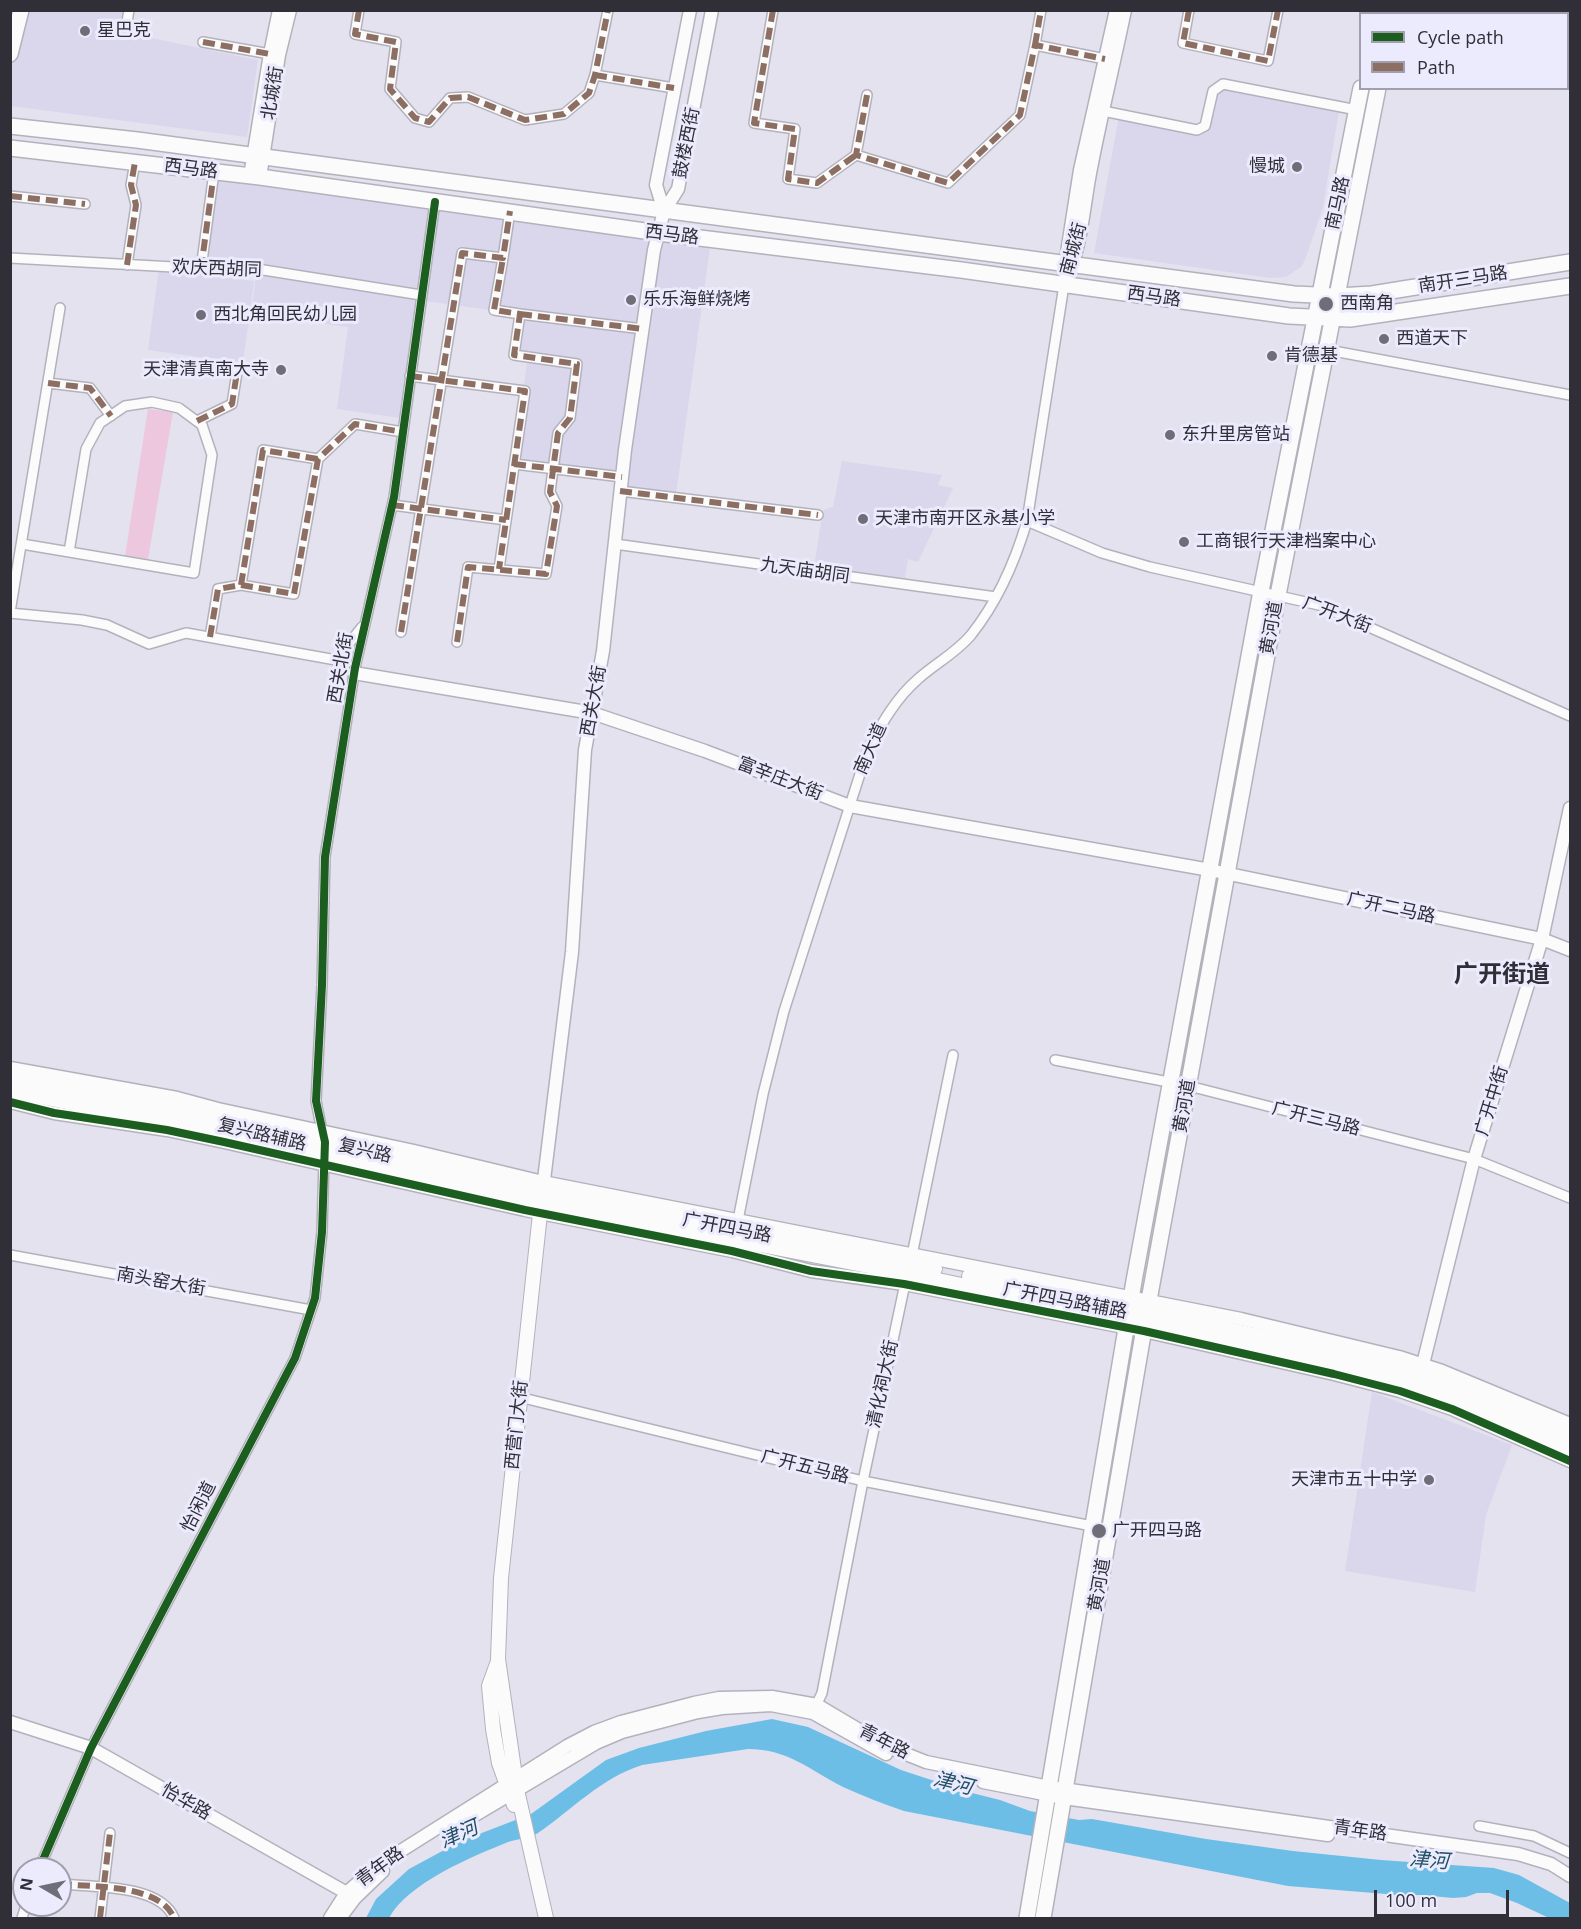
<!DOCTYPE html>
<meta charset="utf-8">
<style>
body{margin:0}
#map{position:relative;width:1581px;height:1929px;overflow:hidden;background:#e3e2ee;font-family:"Open Sans",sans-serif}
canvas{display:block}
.frame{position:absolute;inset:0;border:12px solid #302f38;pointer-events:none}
.legend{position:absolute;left:1359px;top:12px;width:210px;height:78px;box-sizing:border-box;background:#eceafd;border:2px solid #a19fae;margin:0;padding:8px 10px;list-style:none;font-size:18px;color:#302f38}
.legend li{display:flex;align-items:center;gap:12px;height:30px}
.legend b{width:30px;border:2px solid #a19fae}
.north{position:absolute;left:12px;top:1857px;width:60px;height:60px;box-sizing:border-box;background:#eceafd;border:2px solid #a19fae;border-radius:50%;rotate:279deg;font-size:16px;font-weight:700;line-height:24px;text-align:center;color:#302f38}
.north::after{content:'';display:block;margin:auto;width:21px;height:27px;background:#6f6e78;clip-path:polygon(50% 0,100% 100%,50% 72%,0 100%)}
.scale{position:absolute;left:1374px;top:1890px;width:135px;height:27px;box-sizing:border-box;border:3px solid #302f38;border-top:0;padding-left:8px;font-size:18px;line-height:21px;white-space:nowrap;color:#302f38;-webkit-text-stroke:4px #eceafd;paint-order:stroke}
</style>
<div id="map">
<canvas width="1581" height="1929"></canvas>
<div class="frame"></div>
<ul class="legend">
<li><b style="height:8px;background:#1b5e20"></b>Cycle path</li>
<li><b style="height:8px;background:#8d6e63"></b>Path</li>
</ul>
<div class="north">N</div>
<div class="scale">100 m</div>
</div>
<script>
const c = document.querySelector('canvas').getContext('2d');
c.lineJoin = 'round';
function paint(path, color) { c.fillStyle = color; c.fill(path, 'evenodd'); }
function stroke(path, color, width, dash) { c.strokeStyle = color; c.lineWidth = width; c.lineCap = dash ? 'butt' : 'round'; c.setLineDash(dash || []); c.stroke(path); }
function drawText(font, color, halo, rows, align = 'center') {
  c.font = font + ' "Open Sans","Noto Sans SC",sans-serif'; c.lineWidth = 6; c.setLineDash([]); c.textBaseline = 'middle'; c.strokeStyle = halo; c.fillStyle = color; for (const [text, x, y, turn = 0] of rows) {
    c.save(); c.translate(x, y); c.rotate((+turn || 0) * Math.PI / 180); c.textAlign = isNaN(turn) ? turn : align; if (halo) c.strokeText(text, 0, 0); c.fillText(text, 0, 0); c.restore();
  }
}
paint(new Path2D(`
 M10 11H131L127 33 258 60 247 137 11 106Z
 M1217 86 1339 111 1323 207 1306 257 1302 266 1286 277 1271 278 1094 253 1119 116 1206 129Z
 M216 179 710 247 676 494 626 487 608 473 514 460 527 362 513 359 519 314 418 300 401 418 337 409 348 327 251 314 256 276 204 268Z
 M159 268 254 281 243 363 148 350Z
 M842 461 942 475 938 485 953 488 918 562 908 559 905 578 825 571V567L814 566 823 510 833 507Z
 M1372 1392 1512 1445 1486 1515 1475 1592 1345 1571Z`), '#dad7ed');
paint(new Path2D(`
 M148 409 173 412 148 559 125 556Z`), '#edc7dd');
paint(new Path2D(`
 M772 1719 808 1727 901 1770 968 1792 1000 1800 1030 1811 1079 1820 1092 1819 1206 1839 1293 1851 1381 1860 1494 1868 1519 1875 1570 1903V1918H1549L1517 1903 1490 1893H1477L1466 1897 1453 1898 1421 1895H1398L1288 1886 904 1811C883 1804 863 1796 843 1787 810 1770 788 1749 748 1749L642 1765C601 1778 573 1809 538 1833 530 1838 517 1839 508 1842 471 1857 408 1883 389 1918H366L376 1899 409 1869 461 1841 531 1814 606 1760 639 1748 706 1731Z`), '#6dbee6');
const minor = new Path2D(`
 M359 10 355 34 396 42 390 89 415 118 429 122 450 98 468 97 525 120 564 114 589 93 595 75 608 10
 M773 10 754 123 795 129 788 179 817 183 856 155
 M1189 10 1183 43 1268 61 1278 10
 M126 28 129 10
 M203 42 270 54
 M1035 45 1041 10
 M595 75 674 88
 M867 95 856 155 948 183 1020 115 1035 45 1105 59
 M1103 111 1197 130 1205 126 1213 91 1223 84 1357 110
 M10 196 85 204
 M10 258 210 269 251 268 421 295
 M127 265 136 205 131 185 135 162
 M201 269 214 172
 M520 314 643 329
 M1328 350 1570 395
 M410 376 525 391 499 569
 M48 383 90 388 111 416
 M197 421 232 404 237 372
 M514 464 622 477
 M620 491 818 515
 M392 505 506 520
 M1027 521 1102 553 1150 567 1319 605 1570 716
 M22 544 194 573 212 455 202 425 179 408 152 402 125 406 100 423 86 449 69 552
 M615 544 996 597
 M241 585 263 450 318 459
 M10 612 60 308
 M10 613 82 620 107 625 149 644 186 633 336 660 362 627
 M401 632 462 253 503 258 510 211
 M210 637 218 589 241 585 294 594 318 459 355 424 403 432
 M457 642 468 567 546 574 557 506 550 492 558 433 570 418 577 364 514 355 520 314 494 310 503 258
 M1055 1060 1189 1086 1474 1159 1570 1198
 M323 1136 316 1101 322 985 325 857 355 668 394 497 435 202
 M737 1225 763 1094 784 1011 868 749C882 723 896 698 918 679 936 663 956 653 971 635 998 601 1015 562 1027 521L1064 285
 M10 1255 311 1310
 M911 1260 953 1055
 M519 1397 863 1481 1092 1526
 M815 1708 822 1693 863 1481 906 1279
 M1479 1826 1534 1836 1570 1853
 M39 1869 91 1748 295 1358 315 1298 322 1232 324 1159
 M60 1884C92 1887 160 1884 174 1918
 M22 1918 26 1905
 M100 1918 110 1833`);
const tertiary = new Path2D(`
 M250 176 270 54 279 10
 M260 177 279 55 290 10
 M664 211 656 185 690 10
 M1064 272 1080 170 1116 10
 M1064 285C1082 248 1083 208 1091 168 1101 116 1114 63 1125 10
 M354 673 592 713 705 751 850 806 1210 870 1542 939 1570 950
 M10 1068 177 1098 218 1109 414 1151 543 1182 1241 1319 1399 1357 1442 1371 1570 1424
 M10 1102 54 1113 167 1130 224 1142 525 1210 732 1251 811 1271 904 1284 1144 1331 1334 1374 1400 1391 1452 1409 1570 1461
 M543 1188 572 952 585 750 603 651 625 450 654 250 664 211 678 189 712 10
 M1421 1372 1474 1159 1542 939 1570 808
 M10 1722 91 1748 352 1896
 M983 1782 1064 1798 1328 1835
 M455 1827 596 1743 622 1732 698 1712 722 1708 771 1705 813 1713 886 1754
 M330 1918 346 1893 380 1864 567 1746 594 1732 621 1722 694 1703 719 1698 772 1697 817 1705 886 1746 926 1762 1049 1787 1518 1854 1551 1864 1570 1876
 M340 1918 355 1898 383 1871`);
const secondary = new Path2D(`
 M10 1080 203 1115 542 1192 935 1269
 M10 1091 324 1152 520 1198 919 1276 1314 1359 1403 1381 1444 1395 1570 1450
 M542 1195 501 1578 498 1659 517 1790 546 1918
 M969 1276 1129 1307 1370 1361 1420 1375 1469 1392 1570 1437
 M497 1664 489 1686 493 1729 499 1763 514 1805`);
const primary = new Path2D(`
 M1375 14 1376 10
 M1393 14 1394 10
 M10 54 21 10
 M10 126 137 140 1294 294 1338 296 1372 294 1570 262
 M10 148 260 177 659 233 961 270 1289 316 1350 319 1570 286
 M1027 1918 1134 1281 1261 591 1361 88
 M1043 1918 1147 1311 1278 595 1378 88`);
stroke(minor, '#b3b2bc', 12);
stroke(tertiary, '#b3b2bc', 15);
stroke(secondary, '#b3b2bc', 16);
stroke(primary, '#b3b2bc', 18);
stroke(minor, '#fbfbfc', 9);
stroke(tertiary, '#fbfbfc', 12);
stroke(secondary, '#fbfbfc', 14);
stroke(primary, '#fbfbfc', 15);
stroke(new Path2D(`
 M359 10 355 34 396 42 390 89 415 118 429 122 450 98 468 97 525 120 564 114 589 93 595 75 608 10
 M773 10 754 123 795 129 788 179 817 183 856 155
 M1189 10 1183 43 1268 61 1278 10
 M203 42 270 54
 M1035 45 1041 10
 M595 75 674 88
 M867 95 856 155 948 183 1020 115 1035 45 1105 59
 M10 196 85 204
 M127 265 136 205 131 185 135 162
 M201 269 214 172
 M520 314 643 329
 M410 376 525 391 499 569
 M48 383 90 388 111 416
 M197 421 232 404 237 372
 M514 464 622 477
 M620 491 818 515
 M392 505 506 520
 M241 585 263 450 318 459
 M401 632 462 253 503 258 510 211
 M210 637 218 589 241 585 294 594 318 459 355 424 403 432
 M457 642 468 567 546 574 557 506 550 492 558 433 570 418 577 364 514 355 520 314 494 310 503 258
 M60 1884C92 1887 160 1884 174 1918
 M100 1918 110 1833`), '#8d6e63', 6, [12, 6]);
stroke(new Path2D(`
 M10 1102 54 1113 167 1130 224 1142 525 1210 732 1251 811 1271 904 1284 1144 1331 1334 1374 1400 1391 1452 1409 1570 1461
 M39 1869 91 1748 295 1358 315 1298 322 1232 325 1142 316 1101 322 985 325 857 355 668 394 497 435 202`), '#1b5e20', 8);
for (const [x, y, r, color] of [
 [85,31,6,"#6f6e78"],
 [1297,167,6,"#6f6e78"],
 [631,300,6,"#6f6e78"],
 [1326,304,8,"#6f6e78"],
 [201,315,6,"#6f6e78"],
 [1384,339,6,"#6f6e78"],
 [1272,356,6,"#6f6e78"],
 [281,370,6,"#6f6e78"],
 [1170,435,6,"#6f6e78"],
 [863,519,6,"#6f6e78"],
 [1184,542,6,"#6f6e78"],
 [1429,1480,6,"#6f6e78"],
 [1099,1531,8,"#6f6e78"]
]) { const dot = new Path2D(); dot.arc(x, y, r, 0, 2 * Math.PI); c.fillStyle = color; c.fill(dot); stroke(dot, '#eceafd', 2); }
drawText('18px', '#302f38', '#eceafd', [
 ["星巴克",97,31],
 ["慢城",1285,167,"right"],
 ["乐乐海鲜烧烤",643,300],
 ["西南角",1340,304],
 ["西北角回民幼儿园",213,315],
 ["西道天下",1396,339],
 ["肯德基",1284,356],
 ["天津清真南大寺",269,370,"right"],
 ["东升里房管站",1182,435],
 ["天津市南开区永基小学",875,519],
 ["工商银行天津档案中心",1196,542],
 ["天津市五十中学",1417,1480,"right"],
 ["广开四马路",1112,1531]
], 'left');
drawText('18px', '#302f38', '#eceafd', [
 ["北城街",273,93,-81],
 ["鼓楼西街",687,143,-79],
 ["西马路",191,169,7],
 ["南马路",1338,203,-78],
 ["西马路",672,235,7],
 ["南城街",1074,249,-75],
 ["欢庆西胡同",217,269,2],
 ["南开三马路",1463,280,-9],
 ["西马路",1154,297,8],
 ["九天庙胡同",805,571,8],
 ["广开大街",1337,615,21],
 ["黄河道",1272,628,-80],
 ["西关北街",341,668,-80],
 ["西关大街",594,701,-80],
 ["南大道",871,749,-66],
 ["富辛庄大街",780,779,21],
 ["广开二马路",1391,908,12],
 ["广开中街",1492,1101,-73],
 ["黄河道",1185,1106,-80],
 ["广开三马路",1316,1119,14],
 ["复兴路辅路",262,1135,13],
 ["复兴路",365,1151,13],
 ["广开四马路",727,1228,11],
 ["南头窑大街",161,1282,10],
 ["广开四马路辅路",1065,1301,11],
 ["清化祠大街",883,1384,-78],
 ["西营门大街",517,1425,-84],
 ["广开五马路",805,1467,14],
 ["怡闲道",199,1507,-63],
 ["黄河道",1100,1585,-80],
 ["青年路",884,1742,27],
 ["怡华路",186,1802,30],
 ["青年路",1360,1831,8],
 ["青年路",380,1867,-36]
]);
drawText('italic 20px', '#215066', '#eceafd', [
 ["津河",953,1784,14],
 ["津河",459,1835,-24],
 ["津河",1429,1861,4]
]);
drawText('bold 24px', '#302f38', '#eceafd', [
 ["广开街道",1502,975]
]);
</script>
